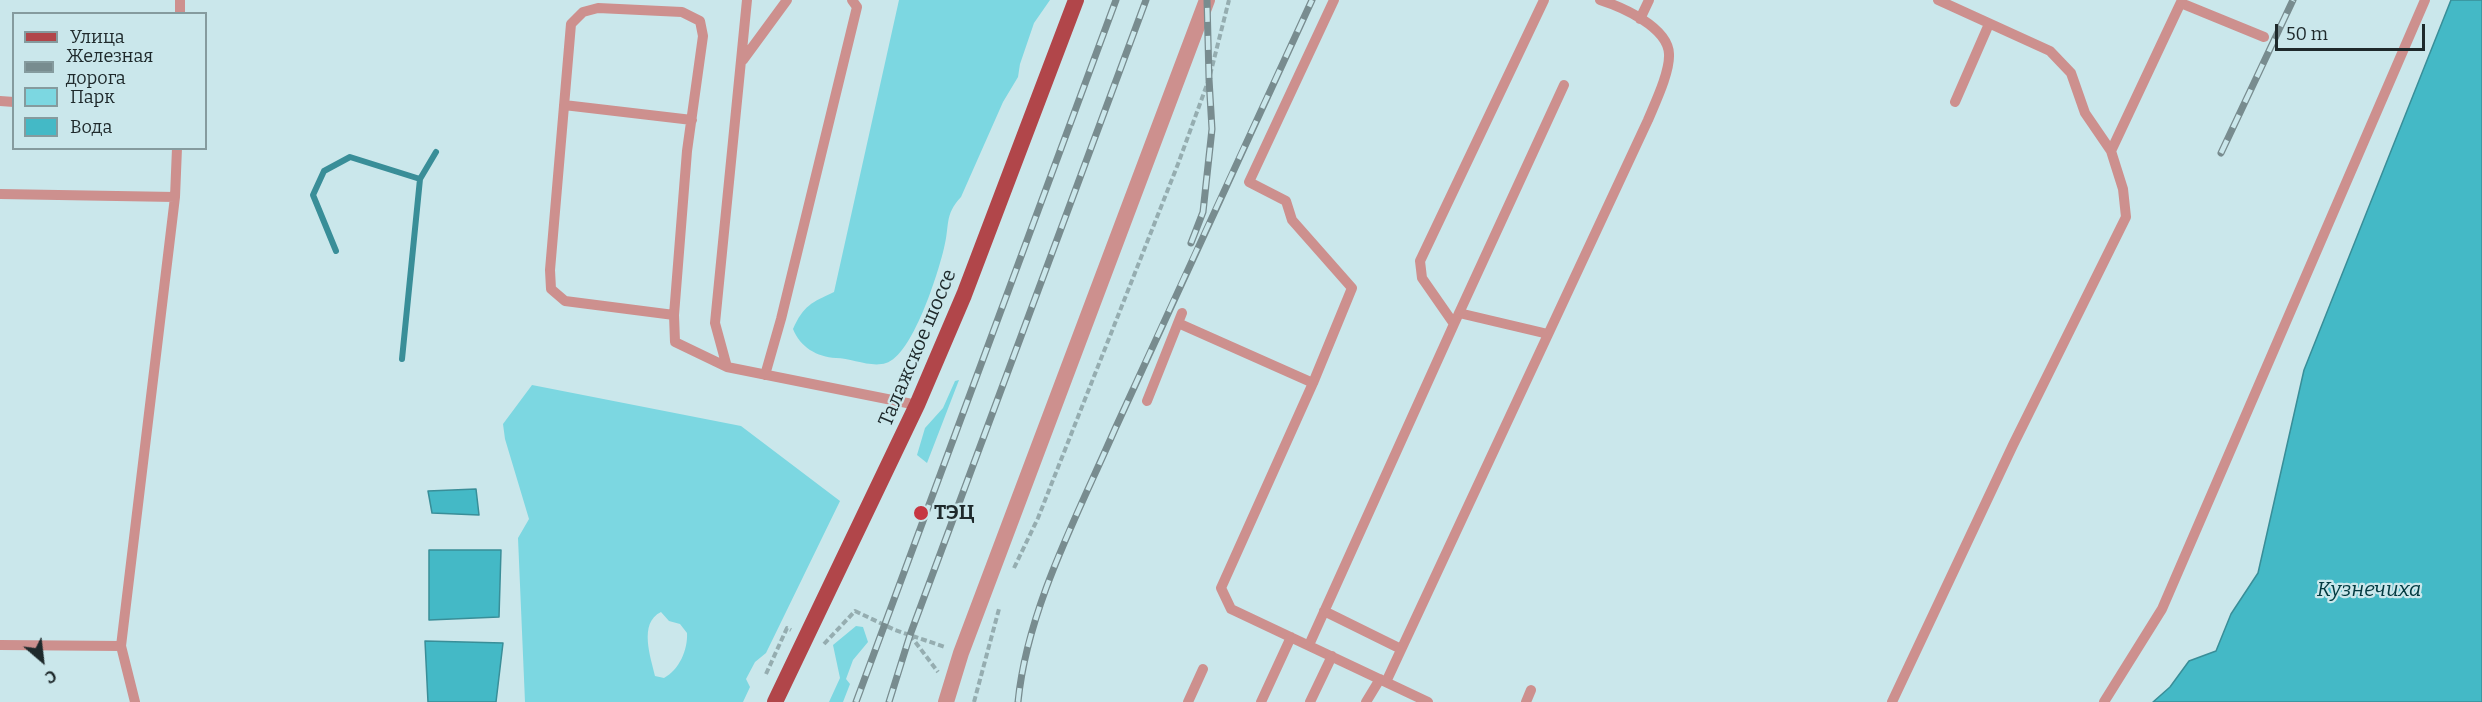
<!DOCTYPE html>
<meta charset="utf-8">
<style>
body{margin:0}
#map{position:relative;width:2482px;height:702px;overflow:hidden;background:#cae7eb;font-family:Bitter,serif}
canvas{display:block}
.legend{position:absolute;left:12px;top:12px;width:195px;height:138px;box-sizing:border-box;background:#cae7eb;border:2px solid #859b9e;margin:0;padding:8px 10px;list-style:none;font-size:18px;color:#1e292b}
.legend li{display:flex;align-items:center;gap:12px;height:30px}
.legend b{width:30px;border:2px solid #859b9e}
.north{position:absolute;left:12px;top:630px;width:60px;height:60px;-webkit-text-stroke:4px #cae7eb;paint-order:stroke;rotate:152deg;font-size:16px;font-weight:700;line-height:24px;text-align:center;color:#1e292b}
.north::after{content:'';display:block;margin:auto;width:21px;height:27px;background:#1e292b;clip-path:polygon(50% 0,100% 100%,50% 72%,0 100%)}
.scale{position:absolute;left:2275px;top:24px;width:150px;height:27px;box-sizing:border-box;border:3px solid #1e292b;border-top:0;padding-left:8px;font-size:18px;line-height:21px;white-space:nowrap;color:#1e292b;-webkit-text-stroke:4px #cae7eb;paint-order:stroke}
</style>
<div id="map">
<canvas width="2482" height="702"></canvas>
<ul class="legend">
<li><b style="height:8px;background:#b1464a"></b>Улица</li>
<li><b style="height:8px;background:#788c8f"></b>Железная дорога</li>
<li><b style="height:16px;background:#7cd7e1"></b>Парк</li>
<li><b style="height:16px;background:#44b9c6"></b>Вода</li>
</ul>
<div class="north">С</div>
<div class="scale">50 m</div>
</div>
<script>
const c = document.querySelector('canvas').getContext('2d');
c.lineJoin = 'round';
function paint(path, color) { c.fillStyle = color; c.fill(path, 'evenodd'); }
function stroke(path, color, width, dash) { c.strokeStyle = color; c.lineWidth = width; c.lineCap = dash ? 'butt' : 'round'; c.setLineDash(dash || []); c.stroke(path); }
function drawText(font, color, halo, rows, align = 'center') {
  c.font = font + ' Bitter,serif'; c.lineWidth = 4.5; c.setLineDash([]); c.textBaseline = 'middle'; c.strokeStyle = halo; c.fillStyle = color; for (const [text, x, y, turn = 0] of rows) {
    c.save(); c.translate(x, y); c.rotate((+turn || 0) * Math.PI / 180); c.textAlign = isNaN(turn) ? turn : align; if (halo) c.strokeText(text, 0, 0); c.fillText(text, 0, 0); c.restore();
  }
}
paint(new Path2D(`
 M899 0H1050L1034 23 1020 64 1018 77 1003 102 961 197C944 215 950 226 944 248 938 274 912 356 886 363 871 368 851 358 836 358 817 357 800 347 793 329 804 305 811 303 834 292Z
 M959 380 927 463 917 455 925 428 943 408 955 381Z
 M532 385 741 426 840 501 766 653 755 662 746 679 750 687 743 702H525L518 538 529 519 505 439 503 424ZM661 612 669 621 680 624 687 633C688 650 679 670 664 678L655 676C651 658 638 623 661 612Z
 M856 626 863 627 868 642 853 660 846 679 850 684 843 702H829L840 678 833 645Z`), '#7cd7e1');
const water = new Path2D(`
 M2451 0H2482V702H2153L2170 687 2189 661 2216 651 2231 614 2258 573 2304 370Z
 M476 489 479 515 432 513 428 491Z
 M429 550H501L499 617 429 620Z
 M425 641 503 643 496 702H428Z`);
paint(water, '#44b9c6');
stroke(water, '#398e98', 1.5);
stroke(new Path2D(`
 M336 251 313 195 324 171 350 157 420 179
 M402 359 420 179 436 152`), '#398e98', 6);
stroke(new Path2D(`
 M1014 568 1038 518 1178 164 1209 79 1229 0
 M910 635 938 672
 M824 644 855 611 895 630 945 647
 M766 674 787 628 791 630
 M974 702 999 609`), '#95adb0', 4, [6, 3]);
stroke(new Path2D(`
 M1334 0 1249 182 1286 201 1292 220 1352 288 1313 383 1221 588 1231 609 1428 702
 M2181 3 2264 37
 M180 14V0
 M1640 19 1649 0
 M743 60 787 0
 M0 101 14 102
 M1955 102 1989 24
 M564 105 692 120
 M2111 151 2182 0
 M0 194 175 197
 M1459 313 1548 334
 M674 315 565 301 551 289 550 270 571 24 583 12 598 8 682 12 700 21 703 36 687 151 674 315 675 342 727 367 917 405
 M1178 323 1313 383
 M1454 324 1564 85
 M727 367 715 323 747 0
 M765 375 781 319 857 7 852 0
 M1147 401 1182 313
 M1324 611 1401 649
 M0 645 121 646
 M1309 645 1454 324 1422 278 1420 261 1544 0
 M1386 682 1648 120C1655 103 1670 72 1669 54 1668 27 1622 7 1600 0
 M135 702 121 646 175 197 177 148
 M1188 702 1203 669
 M1261 702 1291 637
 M1310 702 1332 656
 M1366 702 1380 679
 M1526 702 1531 690
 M1892 702 2013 445 2126 217 2123 189 2111 151 2085 113 2071 73 2050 51 1938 0
 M2104 702 2162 609 2425 0`), '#cd908e', 10);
stroke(new Path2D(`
 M946 702 961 653 1207 0`), '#cd908e', 16);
stroke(new Path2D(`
 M775 702 917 405 964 295 1076 0`), '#b1464a', 16);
const rail = new Path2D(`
 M2221 153 2293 0
 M1191 243 1203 212 1212 129 1209 79 1207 0
 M856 702 1116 0
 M889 702 910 635 1146 0
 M1018 702C1027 609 1078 514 1115 429 1180 286 1246 143 1312 0`);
stroke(rail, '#788c8f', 7);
stroke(rail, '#cae7eb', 4.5, [14]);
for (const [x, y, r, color] of [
 [921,513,8,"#c63641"]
]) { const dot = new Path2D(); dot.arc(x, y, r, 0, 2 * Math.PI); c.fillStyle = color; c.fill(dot); stroke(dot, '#cae7eb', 2); }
drawText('20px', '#1e292b', '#cae7eb', [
 ["Талажское шоссе",918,348,-67]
]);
drawText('bold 20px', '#1e292b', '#cae7eb', [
 ["ТЭЦ",934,513]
], 'left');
drawText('italic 21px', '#023a40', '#cae7eb', [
 ["Кузнечиха",2369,590]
]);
</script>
